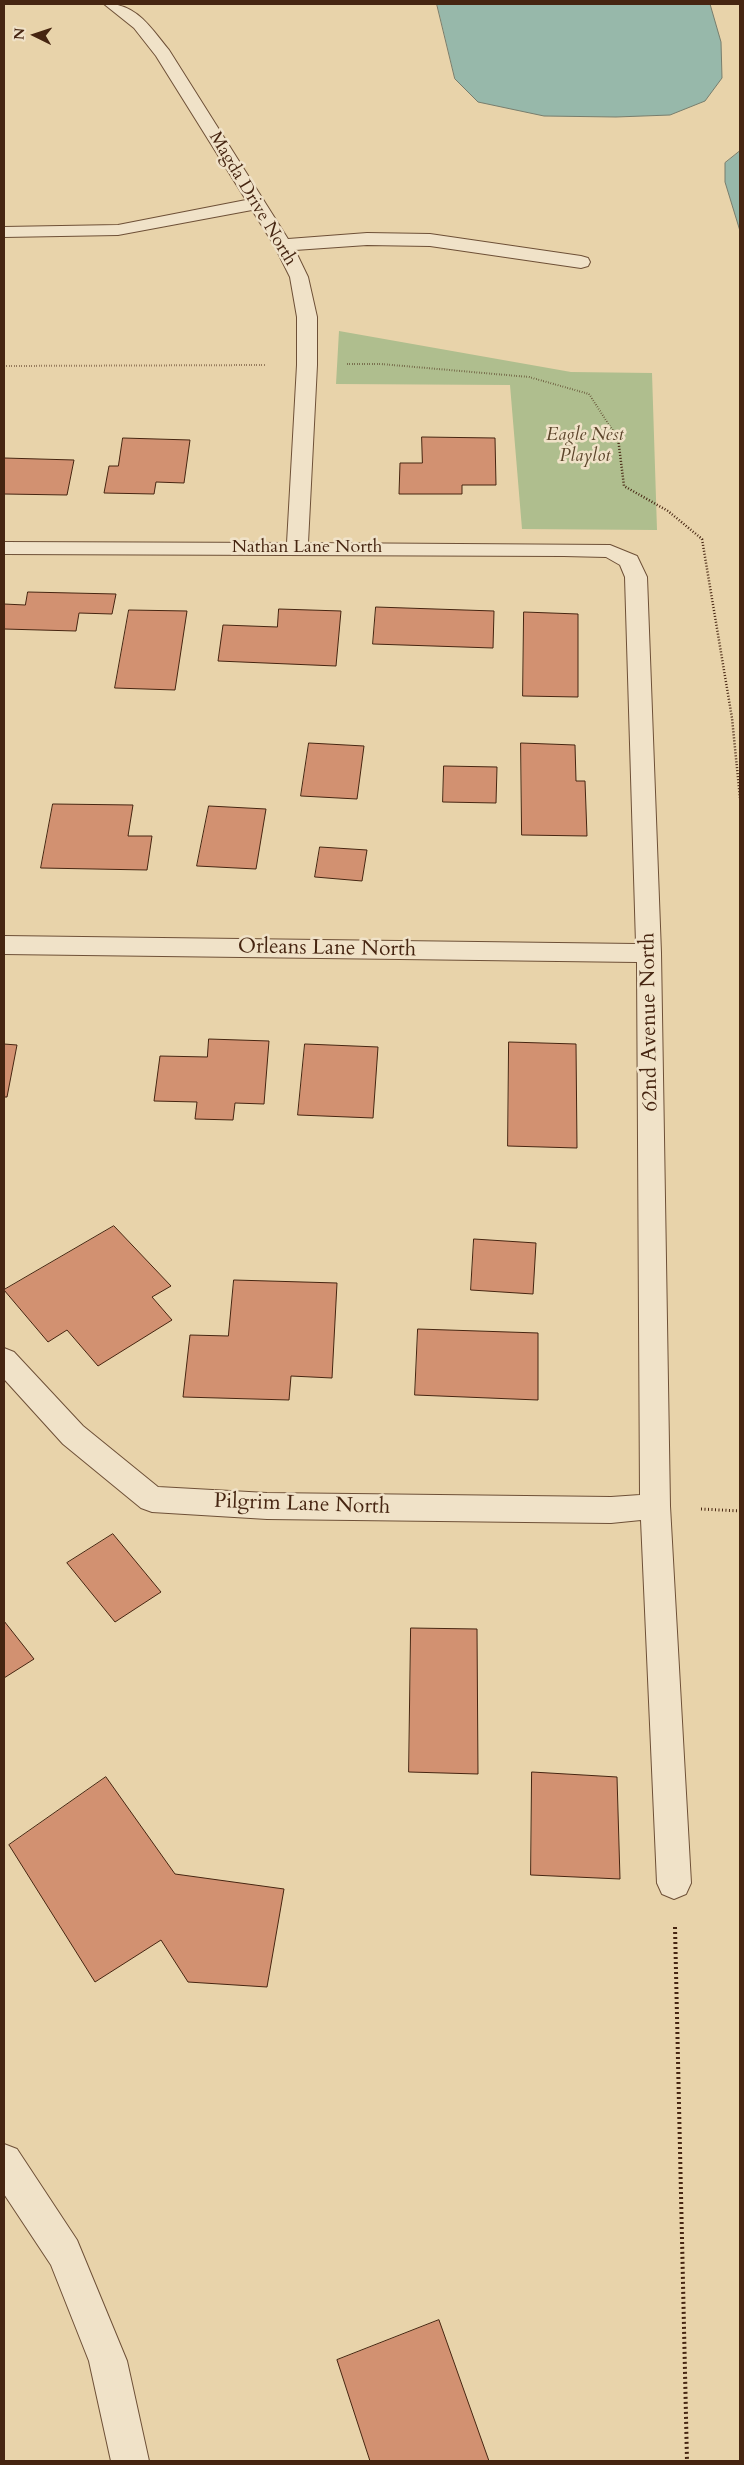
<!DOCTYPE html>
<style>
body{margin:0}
#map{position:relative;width:744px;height:2465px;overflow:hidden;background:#e8d3aa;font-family:Cardo,serif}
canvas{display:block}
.frame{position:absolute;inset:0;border:5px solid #462511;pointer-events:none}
.north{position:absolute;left:10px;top:10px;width:50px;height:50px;-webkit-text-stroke:4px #f0e2c8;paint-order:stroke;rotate:274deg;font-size:14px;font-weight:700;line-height:20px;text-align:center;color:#462511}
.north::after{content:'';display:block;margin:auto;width:18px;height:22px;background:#462511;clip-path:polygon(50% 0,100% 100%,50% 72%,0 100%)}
</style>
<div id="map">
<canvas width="744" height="2465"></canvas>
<div class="frame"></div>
<div class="north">N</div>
</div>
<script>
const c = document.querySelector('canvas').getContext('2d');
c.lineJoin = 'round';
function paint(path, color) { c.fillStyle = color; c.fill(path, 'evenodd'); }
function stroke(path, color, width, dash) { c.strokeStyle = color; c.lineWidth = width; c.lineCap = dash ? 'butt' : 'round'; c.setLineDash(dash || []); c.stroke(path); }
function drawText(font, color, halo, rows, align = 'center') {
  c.font = font + ' Cardo,serif'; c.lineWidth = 5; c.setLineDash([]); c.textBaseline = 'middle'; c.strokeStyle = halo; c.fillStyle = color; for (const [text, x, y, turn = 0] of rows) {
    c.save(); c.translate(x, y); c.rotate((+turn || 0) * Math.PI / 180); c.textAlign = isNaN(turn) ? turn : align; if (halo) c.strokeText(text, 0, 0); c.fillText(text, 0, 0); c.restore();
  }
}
paint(new Path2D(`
 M339 331 571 372 652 373 657 530 522 529 510 385 336 384Z`), '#afbe8e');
const water = new Path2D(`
 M437 4H710L721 42 722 78 705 101 670 115 616 117 544 116 478 102 455 79Z
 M740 151V231L725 182V163Z`);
paint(water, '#97b8aa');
stroke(water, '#777d6d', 1);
const building = new Path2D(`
 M422 437 495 438 496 485H462V494H399L400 463H422Z
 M123 438 190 440 184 483 156 482 154 494 104 493 109 466H118Z
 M4 458 74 460 67 495 4 494Z
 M28 592 116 594 112 614 79 613 76 631 4 629V604L25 605Z
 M376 607 494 611 493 648 373 644Z
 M279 609 341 611 336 666 218 661 223 625 277 627Z
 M129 610 187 611 175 690 115 688Z
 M524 612 578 614V697L523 696Z
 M309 743 364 746 357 799 301 796Z
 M521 743 575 745 576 781H585L587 836 522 835Z
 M444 766 497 767 496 803 443 802Z
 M53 804 133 805 128 836H152L147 870 41 868Z
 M209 806 266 809 256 869 197 866Z
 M320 847 367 850 362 881 315 877Z
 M209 1039 269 1041 264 1104 235 1103 233 1120 195 1119 197 1102 154 1101 160 1056 207 1057Z
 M509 1042 576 1044 577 1148 508 1146Z
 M4 1044 17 1045 7 1097H4Z
 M305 1044 378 1047 373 1118 298 1115Z
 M114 1226 171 1286 152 1297 172 1320 98 1366 67 1330 48 1342 4 1290Z
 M474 1239 536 1243 533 1294 471 1290Z
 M234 1280 337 1283 332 1378 291 1376 289 1400 183 1397 190 1335 228 1336Z
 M418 1329 538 1333V1400L415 1395Z
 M113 1534 161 1592 115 1622 67 1563Z
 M4 1621 34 1659 4 1678Z
 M411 1628 477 1629 478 1774 409 1772Z
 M532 1772 617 1777 620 1879 531 1875Z
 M106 1777 175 1874 284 1889 267 1987 188 1982 161 1940 95 1982 9 1845Z
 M439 2320 489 2461H370L337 2360Z`);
paint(building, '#d29171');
stroke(building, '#462511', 1);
const minor = new Path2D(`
 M104 4C136 2 151 28 169 50L288 239 367 233 430 234 581 256 588 258 590 262 588 266 581 268 430 246 367 245 295 250 308 277 317 317V365L308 543 610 545 637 556 647 577 661 953 670 1506 691 1883 686 1894 674 1899 662 1894 657 1883 641 1520 611 1523 267 1519 152 1512 141 1508 63 1444 4 1379V1348L14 1352 83 1426 158 1487 267 1493 611 1497 640 1495 637 962 4 954V936L636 944 625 577 620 565 606 557 564 556 4 554V542L287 543 297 365V317L290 277 274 245 252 210 118 235 4 237V227L118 225 246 200 156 56 134 28Z
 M4 2144 17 2149 77 2240 127 2361 149 2461H111L89 2361 51 2265 4 2194Z`);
stroke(minor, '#6e5037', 2);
stroke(new Path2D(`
 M347 364H381L529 377 589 394 613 431
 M4 366 266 365`), '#462511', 2, [0.5, 2]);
stroke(new Path2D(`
 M612 430 618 438 624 486 668 511 702 539 732 718 740 798`), '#462511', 2.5, [1, 2]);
stroke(new Path2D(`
 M701 1509 740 1511`), '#462511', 3, [1, 2.5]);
stroke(new Path2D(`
 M675 1927 687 2461`), '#462511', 4, [2, 3]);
paint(minor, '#f0e2c8');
drawText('18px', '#462511', '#f0e2c8', [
 ["Magda Drive North",252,199,59],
 ["Nathan Lane North",307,548]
]);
drawText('italic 18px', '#5b442a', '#f0e2c8', [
 ["Eagle Nest",585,436],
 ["Playlot",585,457]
]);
drawText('21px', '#462511', '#f0e2c8', [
 ["Orleans Lane North",327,949,1],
 ["62nd Avenue North",650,1022,-91],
 ["Pilgrim Lane North",302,1505,2]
]);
</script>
